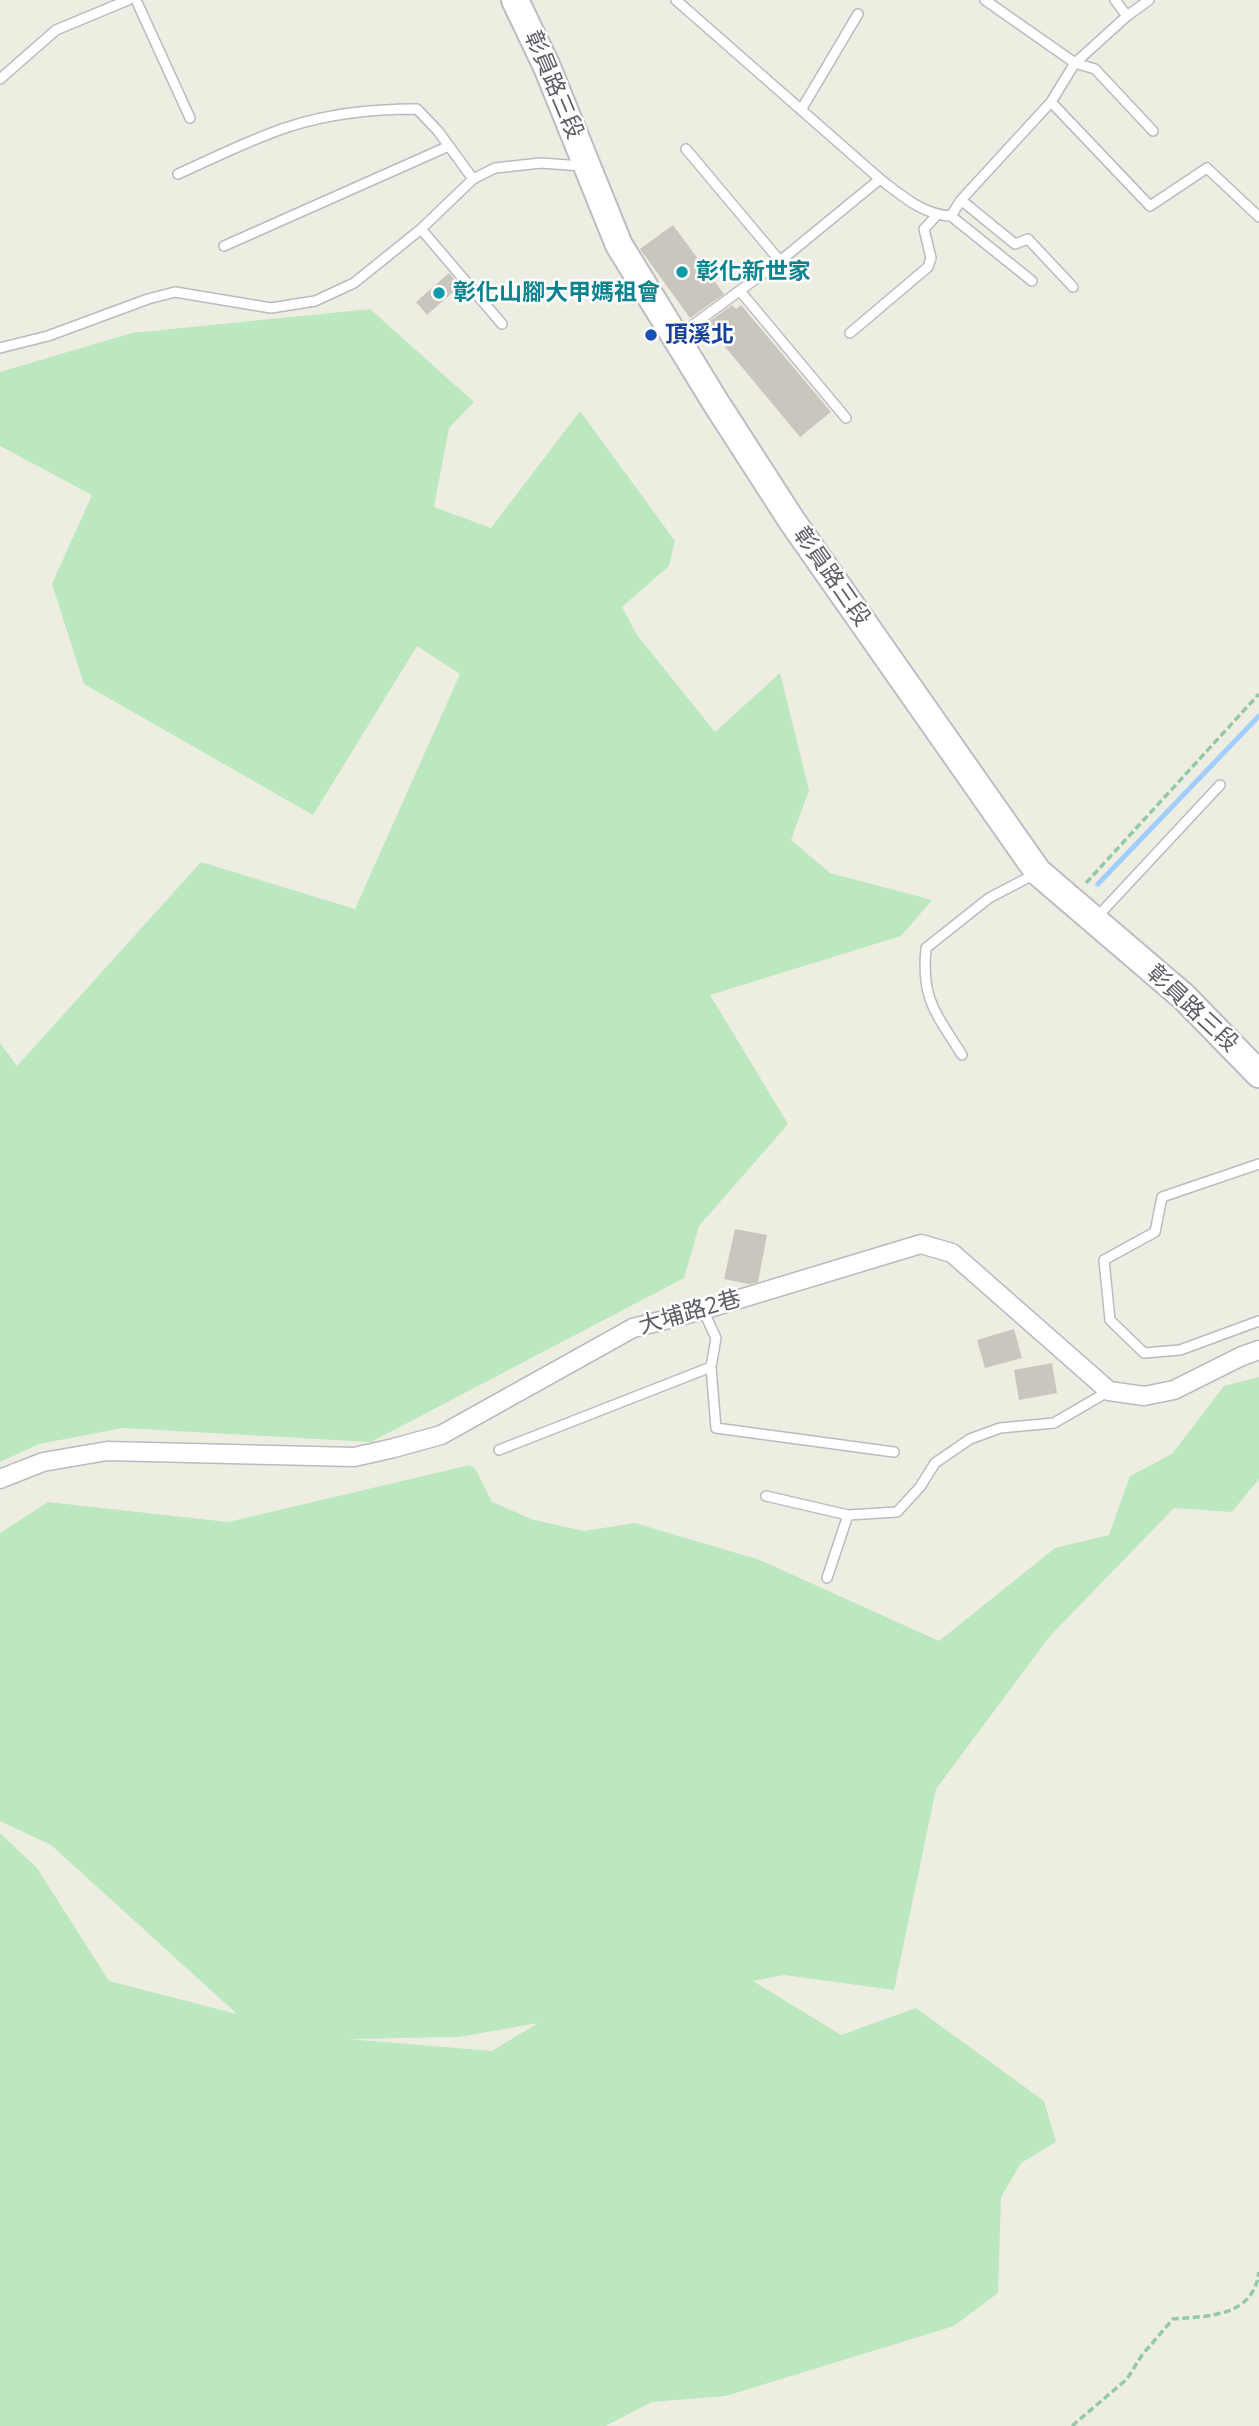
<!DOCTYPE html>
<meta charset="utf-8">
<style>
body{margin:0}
canvas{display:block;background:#eeede1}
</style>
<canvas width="1259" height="2426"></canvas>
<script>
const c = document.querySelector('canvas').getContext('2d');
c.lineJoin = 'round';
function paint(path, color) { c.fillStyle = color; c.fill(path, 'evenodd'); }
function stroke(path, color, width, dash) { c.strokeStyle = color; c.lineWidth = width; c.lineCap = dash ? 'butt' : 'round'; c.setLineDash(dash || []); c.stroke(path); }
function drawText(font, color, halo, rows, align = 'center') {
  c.font = font + ' "Open Sans","Noto Sans TC",sans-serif'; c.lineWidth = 5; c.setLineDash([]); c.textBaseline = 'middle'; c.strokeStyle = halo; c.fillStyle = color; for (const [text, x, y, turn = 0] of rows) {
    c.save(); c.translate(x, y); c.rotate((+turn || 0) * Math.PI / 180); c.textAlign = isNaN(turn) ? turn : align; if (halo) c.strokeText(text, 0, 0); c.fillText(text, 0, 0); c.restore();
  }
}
paint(new Path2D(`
 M370 309 474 402 449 428 434 507 491 528 580 411 675 541 669 566 622 607 637 635 715 732 780 673 809 790 791 840 830 873 932 900 901 936 710 995 788 1124 699 1226 684 1278 371 1442 123 1428 39 1444 0 1462V1043L17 1066 201 862 355 909 460 674 417 646 313 815 84 684 52 584 92 495 0 446V372L132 333Z
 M1259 1377V1479L1232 1512 1174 1508 1050 1636 936 1789 894 1990 784 1975 753 1981 841 2035 916 2008 1044 2101 1056 2142 1021 2163 1001 2197 998 2293 954 2326 726 2396 652 2402 605 2426H0V1833L37 1868 109 1981 237 2014 51 1845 0 1821V1533L48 1502 228 1522 470 1465 476 1470 492 1502 534 1520 584 1531 635 1523 760 1560 939 1641 1055 1548 1109 1535 1130 1476 1172 1454 1224 1386ZM538 2023 492 2051 348 2039 459 2037Z`), '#bbe8bf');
stroke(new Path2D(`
 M1098 884 1259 716`), '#a1cdff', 5);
paint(new Path2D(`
 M673 225 724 294 690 318 640 249Z
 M449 273 460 286 427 315 416 302Z
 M732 305 736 309 741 305 831 412 800 437 706 324Z
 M735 1229 767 1235 758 1282 749 1284 724 1279Z
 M1014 1329 1022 1358 985 1368 977 1340Z
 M1052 1363 1057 1393 1019 1400 1014 1370Z`), '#c9c6be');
const lane = new Path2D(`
 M136 0 190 118
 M676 0 880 179
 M985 0 1075 63 1095 69 1153 131
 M1115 0 1127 16
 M0 79 56 30 128 0
 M1051 102 1150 206 1207 168 1259 217
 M801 110 858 14
 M686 149 780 261
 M178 174C214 158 251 139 288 127 330 113 373 109 417 109L438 131 473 179
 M961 200 1015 244 1028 239 1073 287
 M951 216 1032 281
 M421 229 502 324
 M224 246 449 146
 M740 291 846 418
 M850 333 928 267 931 258 924 229 937 215
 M678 336 780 261 880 179C901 195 923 215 951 216L961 200 1051 102 1075 63 1127 16 1149 0
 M0 348 48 336 148 299 175 292 271 308 315 301 354 283 421 229 473 179 495 168 541 163 582 166
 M1097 917 1220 785
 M962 1055C936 1013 921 1000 926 948L989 898 1037 873
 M1259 1164 1162 1197 1155 1232 1104 1260 1110 1320 1144 1353 1180 1350 1259 1321
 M703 1310 716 1338 711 1367 716 1428 894 1452
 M499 1450 711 1367
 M766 1496 848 1515 897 1512 920 1487 935 1463 970 1439 1000 1428 1054 1423 1109 1391
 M827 1578 848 1515`);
const street = new Path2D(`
 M0 1479 43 1462 107 1451 354 1457 394 1448 441 1435 633 1328 703 1310 921 1244 952 1253 1109 1391 1144 1396 1174 1390 1242 1356 1259 1350`);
const secondary = new Path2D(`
 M515 0 547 67 619 245 716 403 792 521 1038 872 1184 997 1259 1074`);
stroke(lane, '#b9bbc2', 12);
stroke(street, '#b9bbc2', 21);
stroke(secondary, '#babdc4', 30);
stroke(new Path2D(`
 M1086 883 1259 694
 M1072 2426 1127 2379 1142 2355 1173 2319C1209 2316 1253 2317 1259 2272`), '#94c9a8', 3.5, [7, 3.5]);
stroke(lane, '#fff', 9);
stroke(street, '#fff', 18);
stroke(secondary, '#fff', 26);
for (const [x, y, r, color] of [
 [682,272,7,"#0f9aa8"],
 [439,293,7,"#0f9aa8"],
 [651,335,7,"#1a4fb4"]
]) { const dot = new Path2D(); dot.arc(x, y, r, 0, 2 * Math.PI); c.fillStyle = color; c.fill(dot); stroke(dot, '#fff', 2.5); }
drawText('23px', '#5a5d64', '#fff', [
 ["彰員路三段",553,85,67],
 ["彰員路三段",831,577,55],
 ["彰員路三段",1192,1009,43],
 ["大埔路2巷",690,1313,-16]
]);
drawText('bold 23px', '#0d838f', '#fff', [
 ["彰化新世家",696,272],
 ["彰化山腳大甲媽祖會",453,293]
], 'left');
drawText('bold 23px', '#164399', '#fff', [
 ["頂溪北",665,335]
], 'left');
</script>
